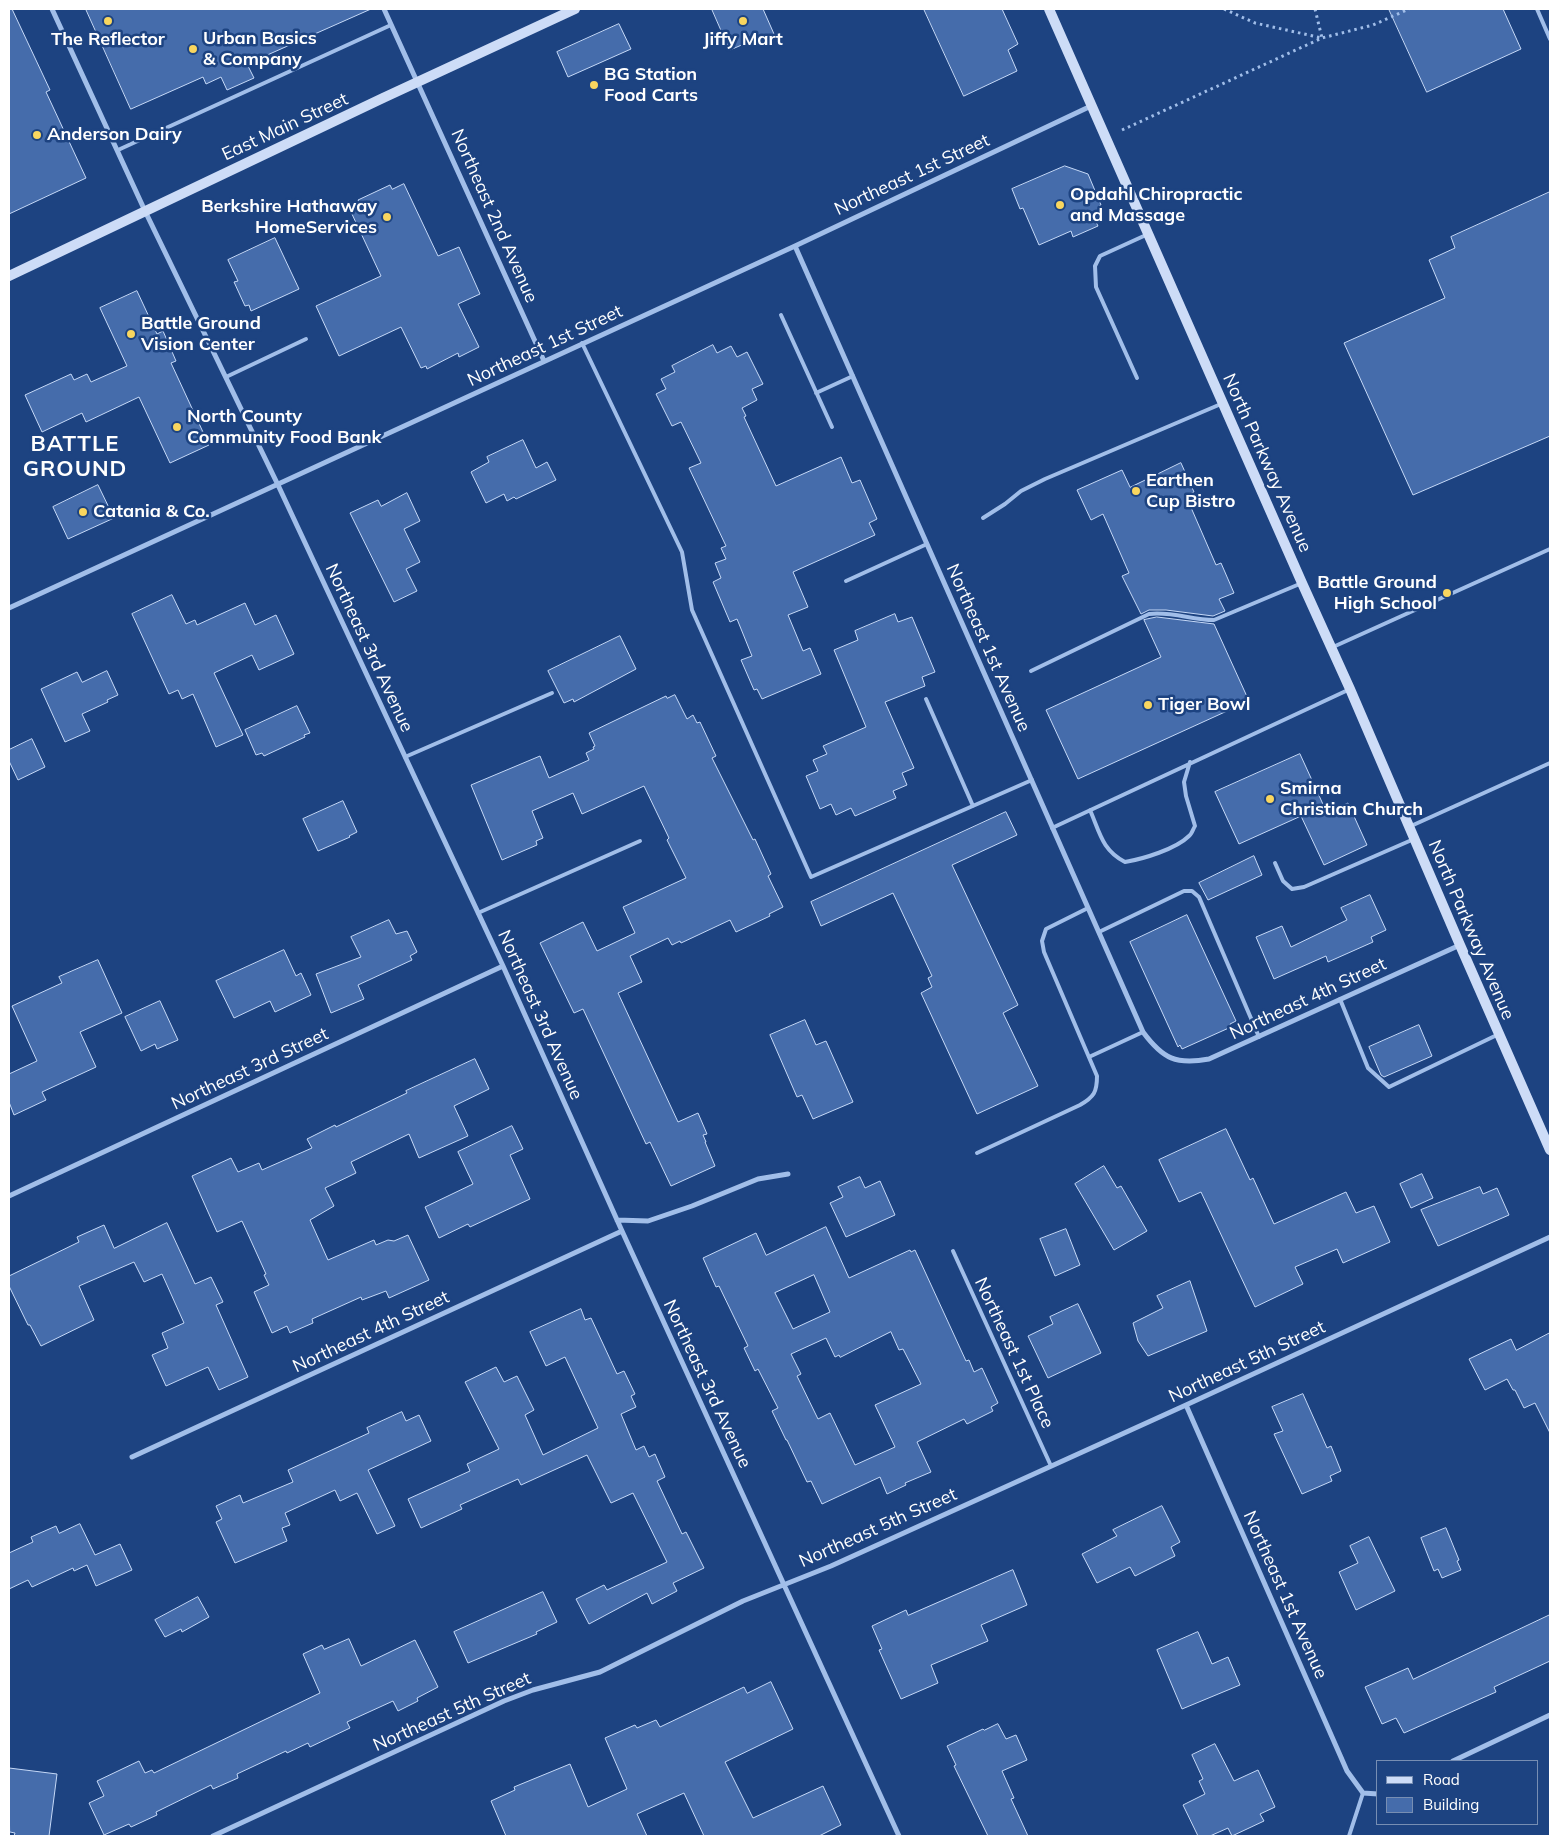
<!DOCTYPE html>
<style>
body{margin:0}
#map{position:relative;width:1559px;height:1845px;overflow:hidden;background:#1d4381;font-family:Mulish,sans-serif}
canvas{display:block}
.frame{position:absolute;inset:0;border:10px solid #fff;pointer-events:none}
.legend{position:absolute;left:1376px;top:1760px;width:162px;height:65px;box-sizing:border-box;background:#1d4381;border:1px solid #778eb3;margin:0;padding:6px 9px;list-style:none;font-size:15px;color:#fff}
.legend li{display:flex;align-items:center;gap:10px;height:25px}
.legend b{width:25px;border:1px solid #778eb3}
</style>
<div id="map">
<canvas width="1559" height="1845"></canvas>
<div class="frame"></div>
<ul class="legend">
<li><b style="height:6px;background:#cddcf7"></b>Road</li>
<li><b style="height:14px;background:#456cab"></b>Building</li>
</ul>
</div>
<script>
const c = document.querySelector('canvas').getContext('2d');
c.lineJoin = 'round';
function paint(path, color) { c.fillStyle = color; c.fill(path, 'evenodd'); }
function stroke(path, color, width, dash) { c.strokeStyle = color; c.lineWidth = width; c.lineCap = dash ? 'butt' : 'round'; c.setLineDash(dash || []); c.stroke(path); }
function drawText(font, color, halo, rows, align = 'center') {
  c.font = font + ' Mulish,sans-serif'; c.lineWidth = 5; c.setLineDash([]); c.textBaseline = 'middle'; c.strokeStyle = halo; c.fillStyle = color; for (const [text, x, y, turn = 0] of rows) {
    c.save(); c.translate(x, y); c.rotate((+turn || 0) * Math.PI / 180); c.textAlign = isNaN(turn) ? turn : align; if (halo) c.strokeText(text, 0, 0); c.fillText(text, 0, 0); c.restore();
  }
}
const building = new Path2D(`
 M9 9H12L50 90 46 92 86 178 9 214Z
 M86 9H371L247 64 254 78 227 90 221 77 206 84 203 77 131 109Z
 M712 9H763L774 34 752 44 751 41 730 50Z
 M924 9H1002L1018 44 1008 50 1017 71 964 96Z
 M1389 9H1503L1521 49 1427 92Z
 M619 24 631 49 568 77 557 52Z
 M1065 166 1088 174 1101 205 1099 206 1103 214 1094 218 1098 226 1073 237 1071 231 1039 245 1023 208 1020 209 1012 189Z
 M404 184 438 256 459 247 480 294 458 304 479 347 459 357 458 353 427 369 426 366 421 368 401 327 339 356 316 306 381 276 351 212 361 207 358 200 390 185 392 189Z
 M1550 192V436L1413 495 1344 343 1445 298 1429 260 1455 248 1451 237Z
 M275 238 299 289 251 311 249 305 245 306 234 282 238 281 228 260Z
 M137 291 157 334 163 331 176 361 171 363 209 445 170 463 139 397 86 422 82 413 42 432 25 395 71 374 74 380 87 374 91 382 127 366 100 308Z
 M713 345 717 353 731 346 737 357 747 352 763 384 752 389 757 400 742 408 746 416 744 417 776 486 841 457 852 483 860 480 877 519 869 523 875 535 793 572 808 607 788 615 803 651 810 648 821 674 762 699 757 689 754 690 741 660 752 656 737 619 730 622 713 582 721 578 715 563 726 559 721 548 726 546 689 468 701 463 681 422 672 426 656 394 666 389 661 379 675 372 672 366Z
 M523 440 536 468 547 462 556 480 516 499 514 497 507 501 504 494 486 503 471 472 489 462 487 457Z
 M1181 463 1194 492 1186 496 1216 565 1221 563 1234 593 1219 599 1225 611 1213 616 1166 610H1149L1141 614 1122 576 1129 573 1103 514 1091 520 1077 490 1122 470 1130 487Z
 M98 485 114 518 68 539 53 507Z
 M407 493 420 521 404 529 420 562 406 569 417 591 394 602 350 513 378 500 381 506Z
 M172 595 186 624 195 620 197 625 245 603 255 625 276 615 294 654 259 670 252 655 214 673 243 735 216 747 193 694 182 699 178 690 169 694 132 614Z
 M895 614 898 622 912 617 935 672 922 677 925 686 885 702 914 768 902 773 907 785 893 791 896 798 855 816 851 808 836 815 831 804 820 809 806 776 818 771 813 760 827 754 823 746 866 727 834 650 858 640 855 631Z
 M1157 617 1214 624 1249 701 1078 779 1046 710 1161 657 1144 620Z
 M620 636 636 669 574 702 573 699 564 703 548 671Z
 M107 671 118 695 107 700 108 702 82 714 90 731 65 742 41 689 77 672 82 682Z
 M675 695 687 719 693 715 697 723 700 722 716 756 712 758 753 840 755 839 771 874 768 876 783 907 769 914 770 916 736 932 730 920 681 943 680 941 672 945 668 938 630 956 642 982 618 993 678 1122 698 1113 707 1134 703 1135 706 1142H705L715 1166 671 1186 650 1142 646 1144 583 1009 574 1013 540 943 583 922 597 951 635 933 623 907 686 878 667 840 669 838 644 786 582 814 573 793 532 811 543 838 536 841 537 845 502 860 471 785 540 756 549 778 589 760 586 753 594 749 593 747 595 746 589 733 666 696 667 698Z
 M297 706 310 733 304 735 305 737 264 756 262 753 256 755 245 730Z
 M32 739 45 767 18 780 9 761V750Z
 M1300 754 1327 813 1348 803 1367 845 1324 865 1301 816 1239 844 1215 792Z
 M343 801 357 832 349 836 350 837 318 851 303 819Z
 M1006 812 1017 835 952 865 1018 1005 1003 1013 1038 1086 977 1114 921 993 932 987 928 978 932 976 893 893 821 926 811 902Z
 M1254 856 1262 875 1208 900 1199 883Z
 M1370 895 1386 930 1371 937 1373 942 1328 962 1326 956 1274 979 1256 937 1282 926 1291 947 1347 920 1341 908Z
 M1187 915 1236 1021 1230 1024 1231 1027 1182 1049 1180 1045 1178 1047 1130 942Z
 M389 920 396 934 407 931 417 952 410 956 412 960 358 985 364 999 331 1013 316 974 361 957 351 937Z
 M284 950 296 976 301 973 311 995 275 1012 270 1001 234 1018 216 981Z
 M98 960 122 1013 80 1032 96 1067 42 1092 46 1100 14 1115 9 1102V1074L37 1061 12 1006 62 983 59 977Z
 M160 1001 178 1040 157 1049 155 1044 141 1051 125 1017Z
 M805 1020 816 1045 826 1041 853 1102 813 1119 802 1095 797 1097 770 1035Z
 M1419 1025 1432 1056 1384 1077 1381 1075 1369 1047Z
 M475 1059 489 1089 454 1106 468 1136 419 1158 409 1134 351 1162 356 1173 325 1188 334 1206 310 1220 328 1260 374 1240 376 1245 388 1240 394 1241 408 1235 429 1280 389 1298 386 1291 362 1300 361 1297 312 1319 313 1323 290 1333 287 1326 272 1333 254 1292 269 1285 264 1275 266 1274 242 1221 217 1232 192 1176 231 1158 238 1172 259 1163 262 1170 312 1148 307 1139 335 1125 336 1127 407 1093 406 1091Z
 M512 1126 523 1149 510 1155 530 1199 470 1227 468 1224 439 1238 425 1207 473 1184 458 1152Z
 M1226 1129 1250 1180 1253 1178 1274 1224 1346 1192 1356 1213 1374 1206 1390 1242 1343 1263 1337 1249 1295 1267 1303 1284 1255 1307 1201 1192 1179 1202 1159 1160Z
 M1104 1166 1117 1188 1121 1186 1147 1231 1114 1250 1075 1184Z
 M1422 1174 1433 1198 1411 1208 1400 1184Z
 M860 1177 865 1188 880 1181 895 1215 846 1237 830 1203 843 1197 838 1187Z
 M1480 1187 1483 1194 1497 1188 1509 1215 1438 1246 1421 1210Z
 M167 1223 195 1284 211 1277 223 1302 216 1305 248 1377 219 1390 208 1367 166 1386 152 1355 168 1348 162 1333 184 1323 162 1274 144 1282 134 1262 79 1286 94 1320 41 1346 30 1325H28L9 1286V1276L79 1242 77 1237 104 1225 114 1248Z
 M826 1227 849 1278 910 1250 911 1252 915 1250 966 1361 969 1360 974 1372 982 1368 998 1403 991 1407 993 1411 967 1424 964 1419 917 1442 931 1472 905 1483 906 1485 887 1494 880 1477 822 1504 811 1481 807 1482 787 1440H786L772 1411 778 1408 758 1369 755 1371 744 1348 748 1346 719 1286 716 1287 703 1258 756 1233 766 1255ZM814 1275 830 1312 793 1329 775 1293ZM891 1332 899 1350 903 1349 921 1384 875 1405 895 1447 855 1465 830 1413 818 1419 797 1376 801 1374 791 1354 826 1338 835 1357 839 1355 840 1357Z
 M1066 1229 1080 1265 1055 1276 1040 1239Z
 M1190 1281 1207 1331 1148 1356 1138 1341 1133 1323 1163 1308 1157 1296Z
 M1078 1304 1101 1353 1048 1378 1028 1336 1053 1324 1050 1317Z
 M581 1309 585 1320 591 1318 617 1374 624 1371 635 1394 631 1396 636 1407 621 1414 636 1450 644 1446 649 1457 655 1454 665 1477 657 1481 682 1534 686 1532 704 1568 673 1583 677 1591 652 1604 647 1593 589 1624 576 1599 604 1585 607 1590 667 1562 633 1493 611 1503 587 1455 521 1485 518 1479 460 1505 462 1509 421 1528 408 1499 470 1471 467 1464 499 1449 465 1382 496 1367 504 1382 517 1376 534 1410 525 1415 543 1455 598 1428 565 1357 546 1366 530 1332Z
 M1550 1333V1433L1535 1403 1524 1408 1515 1390H1513L1507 1379 1485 1390 1469 1359 1511 1339 1516 1350Z
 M1303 1394 1327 1448 1331 1446 1341 1471 1330 1476 1332 1481 1302 1494 1274 1434 1283 1431 1272 1407Z
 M402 1412 406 1421 419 1415 431 1441 368 1470 395 1526 377 1534 357 1493 340 1501 335 1490 285 1513 290 1525 282 1528 287 1541 235 1563 216 1522 222 1519 216 1506 240 1495 243 1503 293 1482 288 1470 369 1433 367 1428Z
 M1162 1506 1180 1542 1171 1547 1175 1556 1135 1576 1130 1567 1097 1583 1082 1554 1117 1536 1113 1530Z
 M80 1524 95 1555 120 1544 132 1570 96 1586 87 1565 74 1571 73 1568 32 1587 28 1580 9 1589V1553L33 1542 31 1537 56 1526 59 1533Z
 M1446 1528 1459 1560 1457 1561 1461 1570 1442 1578 1438 1569 1434 1571 1421 1538Z
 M1369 1537 1395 1591 1356 1610 1339 1572 1358 1563 1350 1546Z
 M1013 1570 1027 1605 981 1625 988 1641 931 1665 938 1683 901 1699 879 1650 882 1649 872 1626 906 1610 908 1615Z
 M543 1592 557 1622 536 1632 537 1634 468 1663 454 1632Z
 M198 1597 209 1617 182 1632 181 1629 165 1637 155 1620Z
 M1550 1615V1661L1494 1687 1496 1692 1404 1733 1396 1718 1382 1724 1365 1687 1408 1668 1413 1679Z
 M1198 1632 1212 1664 1228 1657 1240 1685 1182 1709 1157 1650Z
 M349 1639 361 1666 415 1640 438 1687 417 1698 418 1701 398 1711 393 1701 347 1722 350 1728 310 1747 308 1743 287 1753 286 1751 237 1774 238 1778 213 1789 211 1785 156 1812 157 1815 131 1827 129 1824 104 1835 89 1803 104 1796 97 1781 139 1761 145 1773 152 1770 154 1773 320 1693 303 1654 322 1645 324 1649Z
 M771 1682 793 1729 725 1762 753 1818 823 1786 841 1825 819 1836H704L684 1793 637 1814 647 1836H506L491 1801 515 1790 514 1787 570 1764 588 1807 627 1789 605 1738 635 1725 637 1728 656 1720 660 1727 744 1687 747 1693Z
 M998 1724 1006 1739 1016 1735 1027 1760 1002 1771 1014 1798 1011 1799 1028 1836H988L954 1766 956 1765 947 1746 983 1729 984 1730Z
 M1215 1744 1234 1781 1258 1770 1275 1807 1260 1814 1264 1821 1232 1836 1228 1828 1210 1836H1198L1183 1805 1205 1794 1199 1781 1203 1779 1192 1755Z
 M9 1768 57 1774 49 1836H14L15 1833 10 1832Z`);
paint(building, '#456cab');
stroke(building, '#c6d9f7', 1);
stroke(new Path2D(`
 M1224 9 1255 23 1322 38 1315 9
 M1122 130 1322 38 1373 25 1409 9`), '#a1bee9', 3, [2.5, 4]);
stroke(new Path2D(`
 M1537 9 1550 39
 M118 150 391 25
 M781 315 832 427
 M582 343 682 552 692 610 811 877 1032 780
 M226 377 306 339
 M1137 378 1096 287 1095 266 1100 256 1146 235
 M816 393 853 376
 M983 518 1005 504 1021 491 1045 479 1221 404
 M846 581 927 544
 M1333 647 1550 549
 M1031 671 1149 614C1171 611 1192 620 1214 620L1302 583
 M926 699 973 806
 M405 757 552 693
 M1090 810C1100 833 1102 850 1125 862 1143 859 1176 849 1189 836 1192 834 1193 829 1195 826L1186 796 1184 782 1190 762
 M1411 826 1550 763
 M1052 828 1348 690
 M1275 863 1283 881 1292 889 1304 887 1414 839
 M478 913 640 841
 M1099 932 1184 891H1192L1199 897 1259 1037
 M1340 999 1368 1068 1389 1087 1499 1034
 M1089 1057 1143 1032
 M977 1153 1080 1105C1094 1097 1097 1092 1097 1076L1044 952 1042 941 1046 929 1088 908
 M953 1251 1051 1466
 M1349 1836 1363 1793`), '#a1bee9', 4);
stroke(new Path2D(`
 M52 9 145 211 278 485 503 966 622 1231 899 1836
 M384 9 544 361
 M795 246 1143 1032C1163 1059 1176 1065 1209 1059L1460 945
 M9 608 795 246 1091 106
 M9 1196 503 966
 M617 1220 648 1221 692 1206 758 1179 788 1174
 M1186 1405 1347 1771 1363 1793 1378 1794
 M132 1457 622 1231
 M1453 1761 1550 1715
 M213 1836 504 1701 533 1690 600 1672 743 1601 831 1566 1186 1405 1550 1237`), '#a1bee9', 5);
stroke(new Path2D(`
 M1049 9 1302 583 1350 689 1460 945 1550 1150
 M9 276 383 98 575 9`), '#cddcf7', 10);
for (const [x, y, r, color] of [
 [108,21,5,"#f9d65f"],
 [743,21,5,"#f9d65f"],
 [193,49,5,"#f9d65f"],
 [594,85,5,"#f9d65f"],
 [37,135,5,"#f9d65f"],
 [1060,205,5,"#f9d65f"],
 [387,217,5,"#f9d65f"],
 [131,334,5,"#f9d65f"],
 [177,427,5,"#f9d65f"],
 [1136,491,5,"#f9d65f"],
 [83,512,5,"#f9d65f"],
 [1447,593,5,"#f9d65f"],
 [1148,705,5,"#f9d65f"],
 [1270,799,5,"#f9d65f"]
]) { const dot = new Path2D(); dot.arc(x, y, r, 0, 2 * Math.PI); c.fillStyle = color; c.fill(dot); stroke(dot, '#1d4381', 2); }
drawText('bold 18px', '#fff', '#1d4381', [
 ["Urban Basics",203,39],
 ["& Company",203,60],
 ["The Reflector",108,40,"center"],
 ["Jiffy Mart",743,40,"center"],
 ["BG Station",604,75],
 ["Food Carts",604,96],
 ["Anderson Dairy",47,135],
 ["Opdahl Chiropractic",1070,195],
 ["and Massage",1070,216],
 ["Berkshire Hathaway",377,207,"right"],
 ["HomeServices",377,228,"right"],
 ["Battle Ground",141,324],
 ["Vision Center",141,345],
 ["North County",187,417],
 ["Community Food Bank",187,438],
 ["Earthen",1146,481],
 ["Cup Bistro",1146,502],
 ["Catania & Co.",93,512],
 ["Battle Ground",1437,583,"right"],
 ["High School",1437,604,"right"],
 ["Tiger Bowl",1158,705],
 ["Smirna",1280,789],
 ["Christian Church",1280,810]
], 'left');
drawText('18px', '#fff', '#1d4381', [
 ["East Main Street",285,127,-25],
 ["Northeast 1st Street",912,175,-25],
 ["Northeast 2nd Avenue",494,216,66],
 ["Northeast 1st Street",545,346,-25],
 ["North Parkway Avenue",1267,463,66],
 ["Northeast 3rd Avenue",369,648,65],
 ["Northeast 1st Avenue",988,648,66],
 ["North Parkway Avenue",1471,930,67],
 ["Northeast 4th Street",1308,999,-25],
 ["Northeast 3rd Avenue",540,1015,66],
 ["Northeast 3rd Street",250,1069,-25],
 ["Northeast 4th Street",371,1332,-25],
 ["Northeast 1st Place",1014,1353,65],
 ["Northeast 5th Street",1247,1362,-25],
 ["Northeast 3rd Avenue",707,1384,65],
 ["Northeast 5th Street",878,1528,-24],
 ["Northeast 1st Avenue",1285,1595,66],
 ["Northeast 5th Street",452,1712,-24]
]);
c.letterSpacing = '1px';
drawText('bold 22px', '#fff', '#1d4381', [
 ["BATTLE",75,444],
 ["GROUND",75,469]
]);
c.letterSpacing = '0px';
</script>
